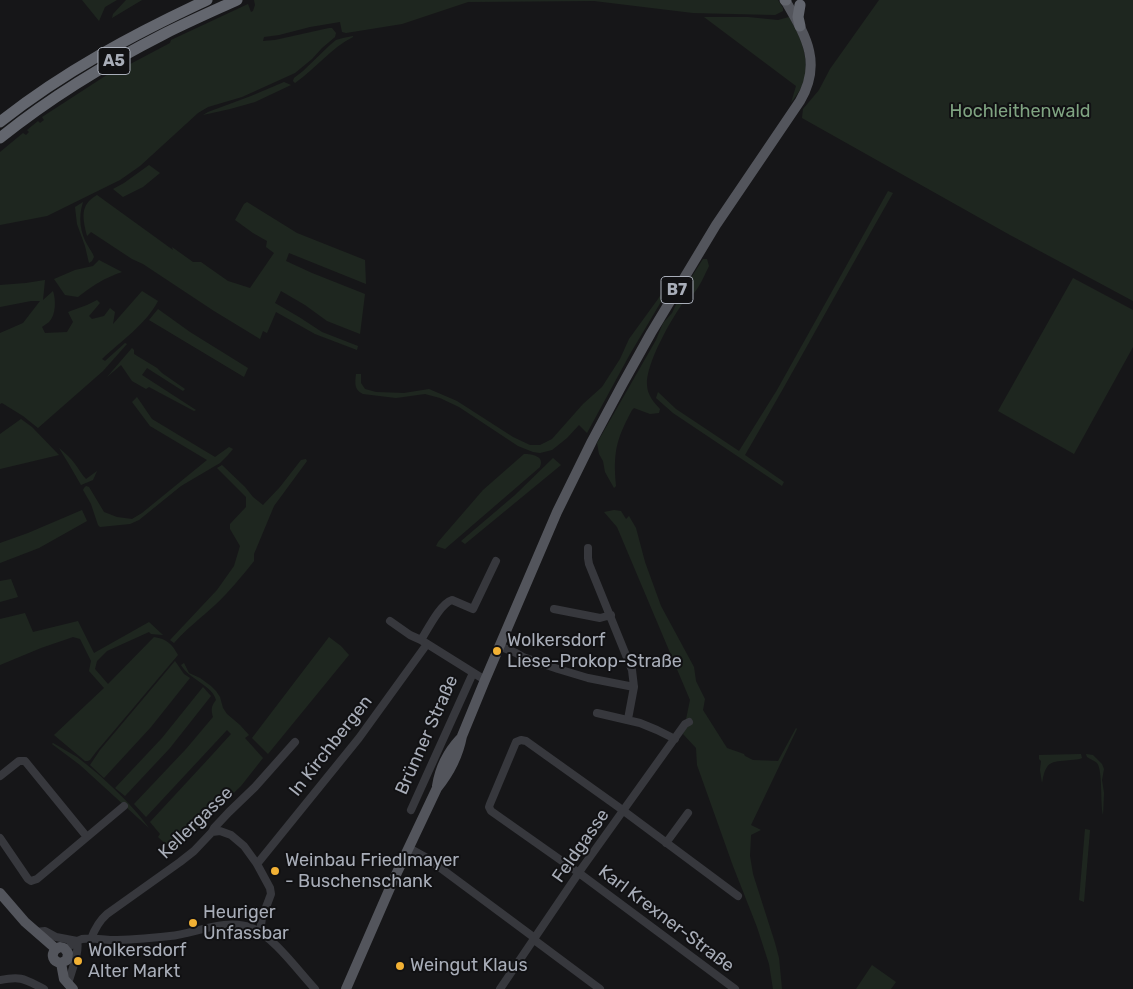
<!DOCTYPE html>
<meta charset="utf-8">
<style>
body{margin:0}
canvas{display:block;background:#161618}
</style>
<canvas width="1133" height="989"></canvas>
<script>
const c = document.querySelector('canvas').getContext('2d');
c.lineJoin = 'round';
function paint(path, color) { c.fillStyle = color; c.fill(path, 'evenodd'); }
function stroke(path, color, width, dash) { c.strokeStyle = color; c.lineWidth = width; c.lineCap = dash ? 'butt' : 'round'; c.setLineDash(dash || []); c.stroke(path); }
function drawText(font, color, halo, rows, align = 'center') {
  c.font = font + ' Rubik,sans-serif'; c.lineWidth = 4; c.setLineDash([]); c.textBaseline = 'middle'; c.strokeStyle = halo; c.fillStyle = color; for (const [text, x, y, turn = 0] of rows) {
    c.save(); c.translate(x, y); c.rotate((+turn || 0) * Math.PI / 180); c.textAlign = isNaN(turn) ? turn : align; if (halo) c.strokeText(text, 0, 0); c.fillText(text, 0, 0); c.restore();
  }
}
paint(new Path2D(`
 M82 0H117L105 7 99 21Z
 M126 0H142L112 18 113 14Z
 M254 0H778L783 8V11L775 15 693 13 594 1 468 2 402 24 346 33 342 32 340 22 310 27 279 35 264 37 263 41 275 40 329 28H332L336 33 335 37 322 48 312 59 295 73 242 97 208 107 198 113 140 166 120 180 47 216 0 225V152L23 133 26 135 29 132 27 130 38 121 40 123 44 120 42 117 113 71H117L170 43 171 40 248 4 251 12 253 11 255 5Z
 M879 0H1133V301L1010 235 802 118 803 109 819 90 830 69Z
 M704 17H748L778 20 789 17C802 38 813 66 800 90 797 94 794 99 791 103L796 86Z
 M353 36V37C331 48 315 69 295 83L293 81 294 78 303 71 330 45 336 40 343 38Z
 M284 82 291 85 255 102 230 109 203 115 208 112 251 96Z
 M149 165 160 173 143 187 123 197 113 189 124 183Z
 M888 191 893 193C843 280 796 368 745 455L784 482 782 486 673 413 656 398 658 392 676 409 739 451 777 390Z
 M97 195 173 250 172 247 193 262H201L208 267 228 281 250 288 274 253 266 247 267 241 253 233 235 220 244 204 247 202 297 233 365 260 366 284 289 253 286 261 312 273 365 294 360 334 327 321 305 305 281 291 275 303 299 317 322 332 358 346 357 350 315 334 276 312 267 333 263 331 260 339 214 311 143 264 132 259 91 232 87 236C83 219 79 205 97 195Z
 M83 202C78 217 80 233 88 246 90 250 93 253 94 257L92 261 89 263 85 246 77 224 75 207Z
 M703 259H707L709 266C705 274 700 286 694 293 691 296 687 297 685 300 672 317 645 365 647 385 647 394 654 403 660 409L659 413 650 414 634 408 632 410C616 440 613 452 616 486L614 488 605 472 603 461 599 454 597 443 656 340 663 323 672 313 682 292Z
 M99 260 122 272C102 279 94 285 78 297L65 295 54 279 75 270 93 266Z
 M1073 278 1133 310V347L1074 454 998 411Z
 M45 280 43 300 53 291C56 300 56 315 49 322 47 324 44 325 42 327L45 333 67 332 73 322 68 312 87 305 97 300 100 303 89 316 92 319 104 316 110 308 115 312 113 324 142 291 158 301C147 323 120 342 102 359L105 361 125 343 127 344 103 371 38 428 23 416 2 403 0 404V333L23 323 40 301H31L0 307V285L26 283Z
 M668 283 671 285 630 354 587 433 579 425 567 438 552 450 540 453 533 452 518 446 459 407 440 398 425 394 396 398 363 394C354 390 355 383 356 374H361V383L365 389 376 392 404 393 429 389 457 401 513 437 530 445H540L552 439 583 404 602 387 620 359 629 339 658 299Z
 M158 309 190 332 248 368 244 377 149 320Z
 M132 348 134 350V354L157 368 162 373 185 389 183 391 147 368 142 375 196 410 194 411 149 387 146 389 132 381 121 365 107 377Z
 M137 397 152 419 215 457 229 447 233 449 228 455 220 463 181 486 139 520 130 524 100 527 98 525 91 504 83 490 84 488 86 486 89 487 104 512 117 517 132 519 142 513 207 460 150 426 132 402Z
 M21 419 32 427 59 455 0 469V434Z
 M59 448C65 453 71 458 75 464 79 469 81 474 86 479L97 471 93 480 81 485 70 466Z
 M524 454C532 454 545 456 540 467L445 549 436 546 438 542 483 490Z
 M553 458 561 465 465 544 461 541 515 495Z
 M306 459 307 461 274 506 254 554V561C242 576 229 592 215 605 201 618 186 629 174 643L170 640 217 590 234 566 240 546 230 529V524L246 507V497L217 468 222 465 245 487 253 497 263 505 280 487 301 460Z
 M82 510 87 521 39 548 0 563V543L28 533Z
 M614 510 621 511 626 519 629 516 636 528 645 562 661 606 694 667 696 681 705 699 703 710 727 748 744 754 745 756 753 760 778 761 796 728 797 729 751 825 761 830 751 835 750 856 753 874 775 943 779 958 782 989H773L769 964 757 927 733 866 697 765 696 748 683 734 690 700 617 527 604 512Z
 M11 579 18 597 0 602V581Z
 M25 613 33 632 78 621 94 653 149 622 163 635 151 634 149 632 107 651 97 661 95 669 108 684 154 637C167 639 172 644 178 655L96 752 90 760 88 761H85L54 735 104 688 89 671 91 661 80 639 73 637 41 648 0 665V619Z
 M329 637 341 646 349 655 268 754 252 738Z
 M175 661 184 674 190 678 151 727 104 778 90 765 100 750Z
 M184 663 189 673 200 678 211 686 216 691 220 697 223 708 227 714 240 725 249 735 245 738 263 758 241 786 173 851 158 837 160 834 150 822 212 755 231 734 227 730 146 817 134 804 186 749 213 717C211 710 211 706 216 700 213 686 189 679 181 665Z
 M203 687 211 696 170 748 125 796 115 788 162 738Z
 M53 743C61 748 69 752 77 757 102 776 131 803 149 828L80 765 52 744Z
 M1081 754 1082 758C1073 762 1052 758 1047 767 1044 771 1043 778 1042 783L1040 770 1041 761 1039 759V755Z
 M1086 754 1093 755 1102 764 1104 769 1102 780 1104 793 1103 815C1100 803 1103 770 1097 763 1095 761 1090 759 1087 757Z
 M1085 829 1090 830 1084 902 1079 900Z
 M872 965 896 982 891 989H856Z`), '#1e261f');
stroke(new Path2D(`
 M588 548V558L589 564 632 670 634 687 628 719
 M554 609 600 618 611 615
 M390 621 410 635 421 640 485 680
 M421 640C428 629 440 604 452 600L473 609 496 561
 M499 646 516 653 523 657 558 669 588 678 634 687
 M597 713 640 723 657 730 675 739
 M0 776 19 761H25L87 837 37 879 31 881 28 879 0 838
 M411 810 473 673
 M212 832 220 831 231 835 244 846 257 864 270 888 271 894 262 918 260 932
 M87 837 124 806
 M666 843 688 813
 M409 848 427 858 532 936 537 942 600 989
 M257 864 359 738 427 644
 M36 932 45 931 56 937 77 941
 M91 939C95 928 99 921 107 914L180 862 194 851 212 832 214 828 229 812 255 787 295 742
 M66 949C71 945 76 941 82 939 92 937 103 940 112 940 131 940 151 938 170 936 196 933 226 918 252 928 273 936 299 972 315 989
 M0 980C22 976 24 979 44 989
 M68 984C71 972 80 952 77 941
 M500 989 582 868 685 724 689 722
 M735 989 579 873 491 811 489 807 490 804 516 742 521 740 526 741 617 806 738 896`), '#37383d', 8);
stroke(new Path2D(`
 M437 786C440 767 447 753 460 739
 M0 893 25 922 56 949
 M56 949 60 947 64 948 68 953 67 960 61 963
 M56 949C50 955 53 962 61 963
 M61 963 64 979 73 989
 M346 989 393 881 437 788C450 772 458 757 462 736L485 680 557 512 592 441 622 385 651 333 716 225 800 101C823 62 805 35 785 0`), '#53555c', 10);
stroke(new Path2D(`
 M785 0H786
 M800 26 798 17 800 5
 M0 122C63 72 134 34 207 0
 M0 138C51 97 107 63 164 34 188 22 213 11 237 0`), '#63666e', 11);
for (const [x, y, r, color] of [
 [497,651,5,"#f2b134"],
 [275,871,5,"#f2b134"],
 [193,923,5,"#f2b134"],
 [78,961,5,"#f2b134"],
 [400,966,5,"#f2b134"]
]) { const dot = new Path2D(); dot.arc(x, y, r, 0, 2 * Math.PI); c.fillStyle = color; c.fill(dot); stroke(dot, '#111113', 2); }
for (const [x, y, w] of [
 [114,61,32],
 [677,290,32]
]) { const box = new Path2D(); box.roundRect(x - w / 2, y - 13.5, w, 27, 4); c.fillStyle = '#111113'; c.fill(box); stroke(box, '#a8adb8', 1); }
drawText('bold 16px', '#a8adb8', null, [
 ["A5",114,61],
 ["B7",677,290]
]);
drawText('18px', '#7fa381', '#111113', [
 ["Hochleithenwald",1020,112]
]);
drawText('18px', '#a8adb8', '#111113', [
 ["Wolkersdorf",507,641],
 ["Liese-Prokop-Straße",507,662],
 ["Weinbau Friedlmayer",285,861],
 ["- Buschenschank",285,882],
 ["Heuriger",203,913],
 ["Unfassbar",203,934],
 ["Wolkersdorf",88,951],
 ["Alter Markt",88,972],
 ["Weingut Klaus",410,966]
], 'left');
drawText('18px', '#a8adb8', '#111113', [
 ["Brünner Straße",427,735,-66],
 ["In Kirchbergen",331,746,-52],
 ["Kellergasse",196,823,-44],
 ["Feldgasse",581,846,-55],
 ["Karl Krexner-Straße",666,919,37]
]);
</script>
